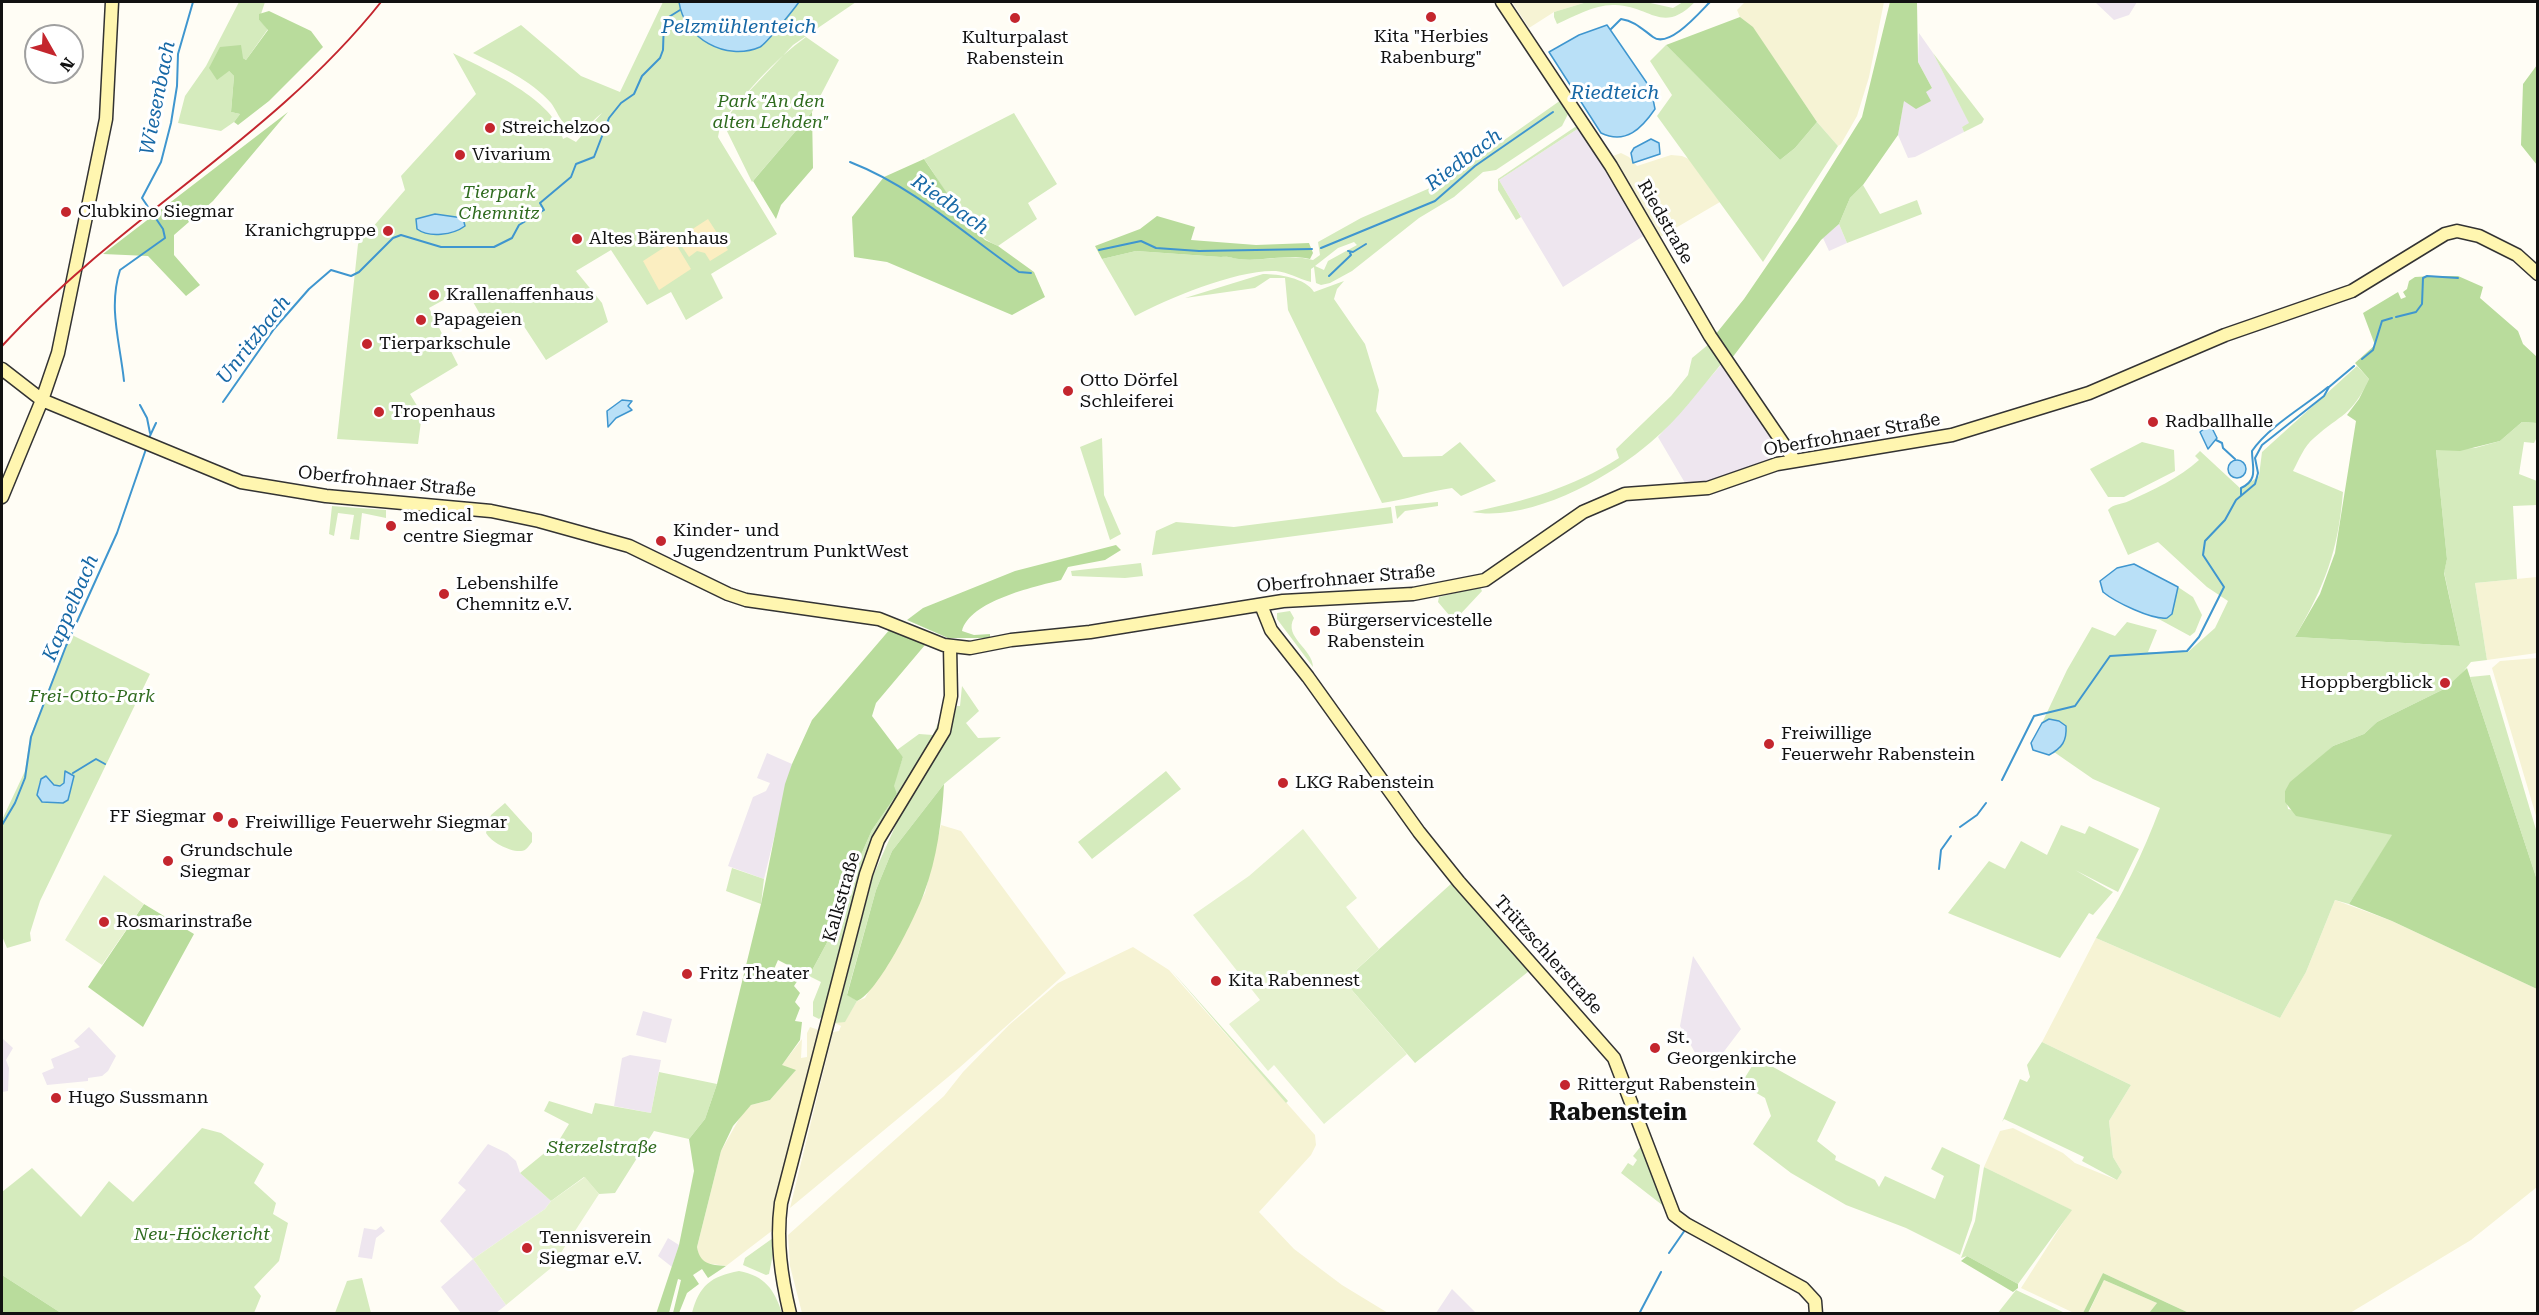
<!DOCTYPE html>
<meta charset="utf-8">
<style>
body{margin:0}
#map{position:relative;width:2539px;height:1315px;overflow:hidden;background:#fffdf5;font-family:"Roboto Serif",serif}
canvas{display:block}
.frame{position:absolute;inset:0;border:3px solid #111;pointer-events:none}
.north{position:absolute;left:24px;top:24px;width:60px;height:60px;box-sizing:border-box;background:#fff;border:2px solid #a0a0a0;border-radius:50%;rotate:129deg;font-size:16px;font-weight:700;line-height:24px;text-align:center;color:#111}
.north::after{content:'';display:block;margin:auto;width:21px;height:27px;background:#c4262e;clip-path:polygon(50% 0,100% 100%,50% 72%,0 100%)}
</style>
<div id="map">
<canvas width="2539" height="1315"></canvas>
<div class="frame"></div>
<div class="north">N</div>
</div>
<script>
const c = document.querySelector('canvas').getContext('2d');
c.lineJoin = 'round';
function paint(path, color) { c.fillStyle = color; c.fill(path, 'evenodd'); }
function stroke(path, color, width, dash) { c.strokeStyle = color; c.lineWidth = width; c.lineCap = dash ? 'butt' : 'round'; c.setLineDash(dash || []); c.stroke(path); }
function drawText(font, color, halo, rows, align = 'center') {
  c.font = font + ' "Roboto Serif",serif'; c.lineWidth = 6; c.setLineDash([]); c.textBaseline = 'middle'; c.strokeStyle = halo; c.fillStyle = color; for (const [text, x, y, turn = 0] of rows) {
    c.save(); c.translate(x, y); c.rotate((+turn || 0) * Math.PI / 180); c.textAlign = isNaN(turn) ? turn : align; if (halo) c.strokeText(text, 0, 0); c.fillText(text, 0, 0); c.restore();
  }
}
paint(new Path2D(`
 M2095 2H2137L2129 15 2114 20Z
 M1919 33 1933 53 1970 124 1962 127 1964 132 1915 157 1908 158 1898 135 1904 100 1932 88 1918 62Z
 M1579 128 1645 235 1563 287 1499 180Z
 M1839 224 1847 243 1829 251 1823 238Z
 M1721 365 1778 446V452L1768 459 1708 482 1685 483 1658 437Z
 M767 753 792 764 764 879 728 866 753 797 766 791 770 783 757 778Z
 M1693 956 1741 1029 1716 1062 1706 1051 1698 1058 1680 1026Z
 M643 1011 672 1019 666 1043 636 1035Z
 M89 1027 116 1056 108 1071 102 1076 88 1078V1081L47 1085 42 1073 54 1068 51 1059 80 1047 74 1041Z
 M3 1039 13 1048 6 1060 9 1068 8 1091 2 1092Z
 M630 1055 661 1060 651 1113 614 1106 622 1058Z
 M488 1144 507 1153 516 1161 520 1173 551 1201 545 1209 473 1259 506 1305 496 1313H461L441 1287 473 1259 440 1221 466 1190 458 1183Z
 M381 1226 385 1231 376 1238 372 1259 358 1257 364 1228 376 1230Z
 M668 1238 679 1245 672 1267 658 1256Z
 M1452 1289 1476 1313H1436Z`), '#eee6ef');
paint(new Path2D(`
 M1512 2H1587L1554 12 1529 28Z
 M1745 2H1884L1869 77 1857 116 1841 144 1838 146 1817 122 1753 28 1740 17 1737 10Z
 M1621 153 1629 157 1637 166 1671 155 1682 156 1689 159 1720 202 1662 236H1656L1610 157Z
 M2537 577V653L2487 660 2475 583Z
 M2537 658H2538L2537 819 2492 668 2500 661Z
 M941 825 961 831 1066 973 959 1068 790 1208 833 1032 839 1031 841 1026 835 1023 845 1021 857 1001 865 998 925 893Z
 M2335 900 2392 921 2537 989V1187L2471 1240 2350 1313H2189L2103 1273 2083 1313H2074L2021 1288 2071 1210 1984 1167 2000 1131 2013 1128 2063 1153 2075 1163 2117 1180 2122 1172 2113 1157 2109 1121 2131 1085 2042 1042 2096 938 2280 1018 2306 972Z
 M1133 947 1169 970 1315 1135 1316 1145 1311 1155 1259 1212 1294 1249 1342 1285 1388 1313H802L790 1266 788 1235 944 1096 963 1072 1009 1025 1058 983Z
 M810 1027 819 1030 818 1036 776 1206 773 1230 726 1266 705 1263 699 1257 697 1247 721 1151 743 1112 751 1105 770 1100 795 1071 781 1066 802 1039 801 1058 807 1057V1033Z
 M2104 1280 2157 1303 2149 1313 2088 1314Z`), '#f6f3d4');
paint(new Path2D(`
 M239 2H265L259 20 268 29 246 60 243 58 229 71 234 76 231 112 240 114 234 122 221 131 178 123 185 96 206 66Z
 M663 2H856L793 45 721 121 718 137 777 234 711 274 723 298 686 320 671 292 647 305 611 250 576 271 602 303 608 322 546 360 514 311 488 328 465 288 429 308 458 365 410 394 422 414 418 444 337 439 358 244 405 190 401 176 476 94 453 53C486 70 555 99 563 139L567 137 576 142 602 113C594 119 586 131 575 129 562 128 558 112 551 103 531 80 499 66 473 53L521 25 581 76 620 92Z
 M1587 2H1646L1673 8 1683 2H1695C1662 35 1651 6 1615 5 1595 4 1575 16 1557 24L1554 17V12Z
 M806 37 839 60 812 112 752 182 723 123C746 92 774 60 806 37Z
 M1666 45 1780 160 1795 148 1817 122 1838 146 1763 262 1657 116 1672 95 1650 61Z
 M1933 53 1984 119 1982 123 1964 132 1962 127 1969 123Z
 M1561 100 1569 112 1562 126 1496 170 1483 172 1454 197 1419 218 1352 271 1330 283 1321 285 1316 283 1314 267 1311 269V282C1299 279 1288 272 1276 271 1239 269 1168 298 1135 316L1102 259 1136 251 1221 257C1229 256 1232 258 1239 259 1265 262 1285 253 1313 260L1320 255 1318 242 1361 218 1446 181ZM1354 242 1357 245 1328 261 1324 270 1315 266 1338 248Z
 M1014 113 1057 184 1028 203 1037 219 998 246C963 231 946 189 924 159Z
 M1575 127 1579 128 1499 180 1521 217 1516 220 1498 190V179Z
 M1863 185 1880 214 1917 200 1922 214 1847 243 1839 224 1850 198Z
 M1263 274C1278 274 1306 278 1314 292L1344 281 1337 289 1334 299 1365 344 1379 390 1376 411 1403 457 1442 456 1460 442 1496 481 1461 496 1452 488C1428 491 1406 500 1382 503L1288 310 1285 278H1270L1255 288 1185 298Z
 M1709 344 1722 363C1700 389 1678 420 1651 442 1608 479 1529 522 1472 512 1525 501 1572 488 1619 458L1616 449 1671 396 1688 375 1692 358Z
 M2357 366 2369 379C2351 417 2342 413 2314 438 2304 446 2299 460 2293 471L2343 492C2338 552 2325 585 2295 637L2460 646 2444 572 2447 559 2436 450 2475 448 2500 441 2522 422 2537 423V437L2534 443 2524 442 2519 474 2537 481V505L2513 506 2517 579 2475 583 2487 660 2471 662 2454 683 2446 688 2377 722 2364 734 2333 746 2285 791 2288 809 2393 835 2349 904 2335 900 2306 972 2280 1018 2096 938C2122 896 2143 854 2160 808L2093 779 2054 752 2060 749 2059 721 2050 719 2042 723 2067 670 2092 627 2115 636 2127 622 2157 630 2148 652H2188L2215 628 2228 601 2207 587 2158 542 2128 555 2108 510C2114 503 2121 505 2129 501 2153 490 2179 478 2199 460L2195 456 2200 451 2241 489 2259 476 2262 452Z
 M1102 438 1104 495 1121 534 1110 540 1080 447Z
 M2142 442 2174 450 2175 471 2124 497H2108L2090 469Z
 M1438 502V506L1405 511 1397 519 1395 506Z
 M332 506 386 510V518L362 513 359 540 350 539 354 515 338 513 334 536 329 534Z
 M1391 507 1393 523 1152 555 1156 531 1176 522 1234 527Z
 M1141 563 1143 576 1125 578 1072 576 1071 571Z
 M1480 587 1482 591 1454 621 1438 602 1439 597Z
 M2178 587 2193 597 2202 615 2195 632 2190 636 2155 617 2161 619 2172 614Z
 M1290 611 1294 618C1283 637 1313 649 1313 667L1277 619V613Z
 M70 634 150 674 40 901 30 933 31 941 7 948 2 936V820L25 771 30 737ZM65 771 74 776 68 800 63 803 42 802 38 797 39 783 46 776 54 785 60 786 64 783Z
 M2490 675 2537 833V880L2470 677Z
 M962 686 979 711 966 723 978 738 1001 737 944 784 892 851 876 890 847 994 857 1001 845 1022 835 1023 873 876 902 811 949 733 957 706H960Z
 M938 723 942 724 894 806 824 1015 819 1019 813 1016V1002L821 982 809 976 830 937 841 927 856 866 872 830 897 794 893 786 903 757 897 750 919 734 933 735Z
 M1166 771 1181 789 1092 859 1078 842Z
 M505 803 532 833V842C529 846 526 851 521 851 510 852 491 842 486 833L491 815Z
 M2061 825 2085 834 2089 826 2139 849 2118 892 2075 870 2113 892 2093 915 2089 913 2060 958 1948 913 1989 861 2005 869 2021 841 2047 855Z
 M732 868 764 879 761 904 726 891Z
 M1453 882 1529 971 1415 1063 1344 981Z
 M1170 969 1288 1101 1286 1103Z
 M2042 1042 2131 1085 2109 1121 2113 1157 2122 1172 2117 1180 2082 1161 2084 1157 2004 1119 2002 1122 2020 1079 2027 1082 2030 1077 2027 1065Z
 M1757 1058 1836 1102 1817 1141 1836 1156 1835 1160 1875 1180 1879 1187 1885 1176 1935 1199 1944 1176 1931 1169 1942 1147 1980 1165 1972 1220 1960 1255 1906 1228 1846 1205 1791 1173 1753 1144 1771 1116 1765 1098 1741 1084Z
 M659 1072 717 1084 705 1119 689 1139 654 1131 615 1193 599 1194 584 1177 551 1201 520 1173 558 1142 569 1124 544 1111 549 1101 592 1114 595 1103 651 1113Z
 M202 1128 221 1133 264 1164 254 1183 276 1203 273 1214 288 1223 279 1261 254 1287 261 1296 254 1313H61L2 1275V1192L32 1168 81 1217 109 1181 133 1202Z
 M1641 1146 1666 1208 1621 1173 1628 1163 1633 1166 1637 1160 1633 1156Z
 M1984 1167 2072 1210 2018 1284 1967 1256 1961 1258 1975 1221Z
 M773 1238 774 1249 769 1274 766 1275 743 1265 745 1258Z
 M739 1271C765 1276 774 1289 782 1313H692C699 1286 711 1276 739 1271Z
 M362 1278 371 1313H335L347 1281Z
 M2016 1290 2065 1313 1997 1314Z`), '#d5ebbd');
paint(new Path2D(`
 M1890 2H1917L1918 62 1932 88 1926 92 1931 101 1916 109 1904 101 1898 135 1863 185 1850 198 1839 224 1821 240 1729 362 1715 335 1744 299 1798 220 1862 117Z
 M269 11 311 31 323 47 269 101 238 125 234 122 240 114 231 112 234 76 229 71 217 80 209 68 220 47 241 45 243 58 246 60 268 30 259 20V14Z
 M1740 17 1753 27 1817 122 1795 148 1780 160 1666 45Z
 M2537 65V165L2521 145 2523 84Z
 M288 112 213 201 174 235V255L200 285 186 296 148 256 103 254Z
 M812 112 813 168 781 205 776 219 753 181Z
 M924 159 965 220 985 240 998 246 1034 272 1045 297 1012 315 887 262 854 257 852 217 884 177Z
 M1157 216 1195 227 1191 240 1256 245 1309 243 1313 253 1310 259C1286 253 1263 262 1239 259 1231 258 1229 256 1221 257L1136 251 1102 259 1095 246 1140 229Z
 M2433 276H2458L2483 287 2480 298 2518 331 2523 344 2537 357V423L2522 422 2500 441 2460 451 2436 450 2447 559 2444 573 2460 646 2295 637 2320 594 2335 553 2356 421 2347 415 2359 399 2369 379 2355 363 2375 345 2363 313 2398 292 2401 299 2406 297 2403 292 2407 289 2409 281 2415 277Z
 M1116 545 1121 550 1105 560 1068 567 1061 580C1033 587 970 601 962 631L974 635 990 634V638H948L907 620 923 608 1015 571Z
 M891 628 925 645 876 703 872 716 903 757 894 786 897 794 872 830 856 866 841 927 830 937 809 976 778 960 771 976 787 974 798 980 794 986 800 993 795 1002 800 1008 795 1021 802 1022 800 1040 782 1065 796 1070 770 1100 751 1105 733 1126 721 1151 697 1247C700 1264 710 1265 726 1266L708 1278 702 1269 693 1275 699 1284 687 1293 679 1313H673L681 1280 678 1279 669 1313 656 1314 679 1245 694 1171 689 1139 705 1119 717 1084 761 904 785 784 792 764 812 720Z
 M2467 668 2537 880V989L2392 921 2349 904 2392 835 2296 816 2285 802V791L2290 782 2333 746 2364 734 2377 722 2446 688Z
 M944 784C942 820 937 859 924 893 916 916 878 993 857 1001L847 995 876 890 892 851Z
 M144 904 194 934 143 1027 88 987Z
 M1967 1256 2018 1284V1288L2013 1292 1961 1261Z
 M2103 1273 2189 1313H2149L2157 1303 2104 1280 2088 1313H2083Z
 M2 1275 61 1313H2Z`), '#b9dc9c');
paint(new Path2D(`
 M708 219 728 250 710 261 705 253 697 251 689 257 677 239Z
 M674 241 691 269 659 290 643 261Z`), '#fbeec1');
paint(new Path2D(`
 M1303 829 1357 898 1346 907 1379 949 1344 981 1407 1054 1324 1124 1274 1065 1268 1071 1229 1024 1260 1000 1193 915 1249 876Z
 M104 875 144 904 102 965 65 940Z
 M585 1177 599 1194 551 1268 506 1305 473 1259 545 1209 551 1201Z`), '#e6f2cf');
const water = new Path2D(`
 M679 2H799C794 9 766 44 760 47 726 62 684 38 679 2Z
 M1607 25 1651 89 1655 109C1642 128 1626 145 1601 133L1549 52 1579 35Z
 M1651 139 1659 143 1660 154 1633 163 1631 153 1634 148Z
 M435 214 463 218 465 226C453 235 429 238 417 229L416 219Z
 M622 400 632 401 628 406 632 410 616 418 608 427 607 411Z
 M2210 424 2217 438 2208 449 2200 432Z
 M2228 469a9 9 0 1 1 18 0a9 9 0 1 1-18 0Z
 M2134 564 2178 587 2172 614 2167 618C2152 620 2115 602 2103 592L2100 581 2117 568Z
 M2049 719 2059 721 2066 726C2067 741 2062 748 2049 755L2033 750 2031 743 2042 723Z
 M65 771 74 776 68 800 63 803 42 802 37 795 41 779 46 776 54 785 60 786 64 783Z`);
paint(water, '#b9e0f7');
stroke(water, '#3f96cf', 1.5);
stroke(new Path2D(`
 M1611 29 1621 19C1635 21 1642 29 1653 37 1669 49 1700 12 1710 2
 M850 162C914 187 963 233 1019 272L1031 273
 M1321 248 1435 201 1475 166 1553 112
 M1099 250 1141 241 1156 248 1199 251 1312 249
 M1348 251 1353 252 1366 244
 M1329 276 1351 255 1350 253
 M2396 317 2416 312 2422 304 2423 278 2427 276 2458 278
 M2362 359 2373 350 2382 321 2392 318
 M124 381C120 342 108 308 120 270L165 238 163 229 142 198 161 162 171 123 177 86 178 54 193 2
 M223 402 274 329 309 289 331 270 351 276 359 272 393 238 401 235 441 247H494L512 238 519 225 544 210 540 203 571 177 576 164 594 157 609 118 621 103 634 94 642 76 660 58 663 50 664 20 680 10
 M140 405 147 418 150 433
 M148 440 156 423
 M2216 440 2222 443 2223 448 2235 459
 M2241 495V488C2259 480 2252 467 2252 451 2269 426 2305 406 2328 387
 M73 773 96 759 105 764
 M2002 780 2034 716 2075 706 2110 656 2187 651 2199 637 2224 587 2203 555 2205 541 2225 520 2236 500 2255 484 2258 473 2255 458 2262 445 2324 396 2329 387 2354 366
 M2 825 15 803 25 778 31 737 66 646 117 533 146 449
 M1960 827 1977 815 1986 803
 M1939 869 1941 850 1951 836
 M1669 1253 1685 1230
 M1639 1314 1661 1272`), '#3f96cf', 2);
const secondary = new Path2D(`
 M1502 2 1611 166 1710 336 1795 461
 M2 369 42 400 241 482 326 496 491 511 539 521 629 546 728 594 746 600 879 619 944 645 970 648 1011 640 1090 632 1283 601 1413 594 1485 580 1583 512 1625 494 1708 488 1777 464 1952 435 2089 393 2225 335 2352 291 2445 234 2457 231 2479 236 2517 255 2538 274
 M2 497 42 400 58 353 106 119 112 2
 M1261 605 1271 630 1308 677 1419 832 1459 882 1614 1058 1674 1215 1686 1224 1803 1288 1815 1301 1816 1314
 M790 1314C781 1276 776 1241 781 1203L866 874 878 840 944 731 951 696 950 646`);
stroke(secondary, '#333', 15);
stroke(secondary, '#fff6b0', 12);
stroke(new Path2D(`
 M2 346C118 219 274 137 381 2`), '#c4262e', 2);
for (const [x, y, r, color] of [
 [1431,17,6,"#c4262e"],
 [1015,18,6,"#c4262e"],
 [490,128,6,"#c4262e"],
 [460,155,6,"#c4262e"],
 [66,212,6,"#c4262e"],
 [388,231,6,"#c4262e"],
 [577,239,6,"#c4262e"],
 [434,295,6,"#c4262e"],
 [421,320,6,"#c4262e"],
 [367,344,6,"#c4262e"],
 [1068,391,6,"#c4262e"],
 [379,412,6,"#c4262e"],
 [2153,422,6,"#c4262e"],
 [391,526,6,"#c4262e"],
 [661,541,6,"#c4262e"],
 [444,594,6,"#c4262e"],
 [1315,631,6,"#c4262e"],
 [2445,683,6,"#c4262e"],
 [1769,744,6,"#c4262e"],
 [1283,783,6,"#c4262e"],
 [218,817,6,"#c4262e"],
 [233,823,6,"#c4262e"],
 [168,861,6,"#c4262e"],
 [104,922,6,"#c4262e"],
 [687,974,6,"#c4262e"],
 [1216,981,6,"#c4262e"],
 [1655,1048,6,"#c4262e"],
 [1565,1085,6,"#c4262e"],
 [56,1098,6,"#c4262e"],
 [527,1248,6,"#c4262e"]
]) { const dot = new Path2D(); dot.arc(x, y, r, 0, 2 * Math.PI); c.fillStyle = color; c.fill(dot); stroke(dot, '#fff', 2); }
drawText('18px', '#111', '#fff', [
 ["Kita \"Herbies",1431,37,"center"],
 ["Rabenburg\"",1431,58,"center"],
 ["Kulturpalast",1015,38,"center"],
 ["Rabenstein",1015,59,"center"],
 ["Streichelzoo",502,128],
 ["Vivarium",472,155],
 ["Clubkino Siegmar",78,212],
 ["Kranichgruppe",376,231,"right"],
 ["Altes Bärenhaus",589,239],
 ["Krallenaffenhaus",446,295],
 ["Papageien",433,320],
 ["Tierparkschule",379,344],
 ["Otto Dörfel",1080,381],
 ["Schleiferei",1080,402],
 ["Tropenhaus",391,412],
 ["Radballhalle",2165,422],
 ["medical",403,516],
 ["centre Siegmar",403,537],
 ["Kinder- und",673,531],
 ["Jugendzentrum PunktWest",673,552],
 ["Lebenshilfe",456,584],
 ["Chemnitz e.V.",456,605],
 ["Bürgerservicestelle",1327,621],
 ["Rabenstein",1327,642],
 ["Hoppbergblick",2433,683,"right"],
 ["Freiwillige",1781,734],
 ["Feuerwehr Rabenstein",1781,755],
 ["LKG Rabenstein",1295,783],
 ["FF Siegmar",206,817,"right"],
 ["Freiwillige Feuerwehr Siegmar",245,823],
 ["Grundschule",180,851],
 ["Siegmar",180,872],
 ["Rosmarinstraße",116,922],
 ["Fritz Theater",699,974],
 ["Kita Rabennest",1228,981],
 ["St.",1667,1038],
 ["Georgenkirche",1667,1059],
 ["Rittergut Rabenstein",1577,1085],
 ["Hugo Sussmann",68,1098],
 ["Tennisverein",539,1238],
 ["Siegmar e.V.",539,1259]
], 'left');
drawText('italic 18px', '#2f6b1f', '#fff', [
 ["Park \"An den",771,102],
 ["alten Lehden\"",771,123],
 ["Tierpark",499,193],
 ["Chemnitz",499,214],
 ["Frei-Otto-Park",92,697],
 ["Sterzelstraße",602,1148],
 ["Neu-Höckericht",202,1235]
]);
drawText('18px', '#111', '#fff', [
 ["Riedstraße",1665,222,60],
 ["Oberfrohnaer Straße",1852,435,-10],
 ["Oberfrohnaer Straße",387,482,6],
 ["Oberfrohnaer Straße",1346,579,-5],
 ["Kalkstraße",842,897,-74],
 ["Trützschlerstraße",1548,955,48]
]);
drawText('italic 20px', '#1768a6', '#fff', [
 ["Pelzmühlenteich",739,27],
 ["Riedteich",1615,93],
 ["Wiesenbach",158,98,-79],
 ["Riedbach",1464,160,-37],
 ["Riedbach",950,205,35],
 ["Unritzbach",254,340,-52],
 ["Kappelbach",71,608,-67]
]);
drawText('bold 24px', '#111', '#fff', [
 ["Rabenstein",1618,1113]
]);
</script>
